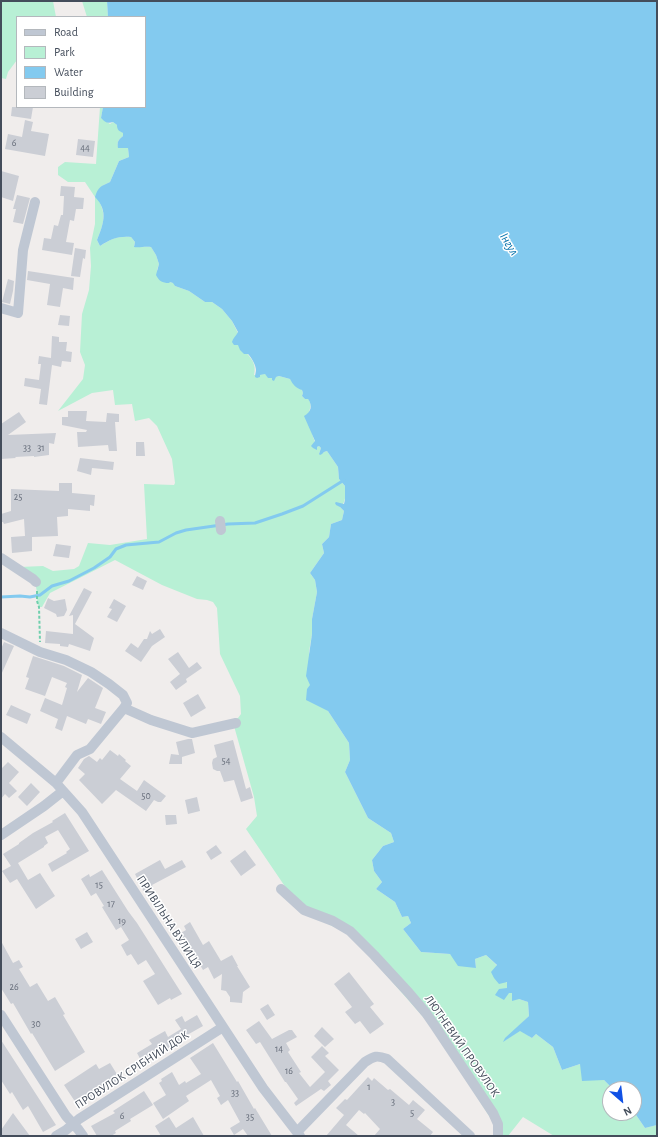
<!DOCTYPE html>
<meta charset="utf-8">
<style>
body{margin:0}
#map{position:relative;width:658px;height:1137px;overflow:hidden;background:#f0edec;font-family:"Alegreya Sans",sans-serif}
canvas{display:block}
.frame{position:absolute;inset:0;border:2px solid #444d5b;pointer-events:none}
.legend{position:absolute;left:16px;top:16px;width:130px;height:92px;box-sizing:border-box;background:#fff;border:1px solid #b4b8bd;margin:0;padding:5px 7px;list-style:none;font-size:12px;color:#444d5b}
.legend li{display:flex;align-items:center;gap:8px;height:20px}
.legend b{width:20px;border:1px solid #b4b8bd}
.north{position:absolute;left:602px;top:1081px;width:40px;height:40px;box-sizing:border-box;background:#fff;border:1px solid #b4b8bd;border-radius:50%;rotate:152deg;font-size:11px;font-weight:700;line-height:16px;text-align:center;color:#444d5b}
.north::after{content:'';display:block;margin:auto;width:14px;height:18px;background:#1151e5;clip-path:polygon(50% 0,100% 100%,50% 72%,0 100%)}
</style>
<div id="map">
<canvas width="658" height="1137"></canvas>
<div class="frame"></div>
<ul class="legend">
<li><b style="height:5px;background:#bfc7d3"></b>Road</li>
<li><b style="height:11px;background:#b8f0d5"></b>Park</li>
<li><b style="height:11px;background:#83caef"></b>Water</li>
<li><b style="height:11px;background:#cbced5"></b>Building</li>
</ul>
<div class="north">N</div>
</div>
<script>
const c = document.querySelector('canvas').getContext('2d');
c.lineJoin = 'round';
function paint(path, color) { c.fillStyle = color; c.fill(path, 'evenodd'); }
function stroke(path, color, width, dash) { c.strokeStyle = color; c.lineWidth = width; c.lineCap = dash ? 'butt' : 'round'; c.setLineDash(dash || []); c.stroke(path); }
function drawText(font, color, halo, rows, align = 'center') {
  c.font = font + ' "Alegreya Sans",sans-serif'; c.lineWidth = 3; c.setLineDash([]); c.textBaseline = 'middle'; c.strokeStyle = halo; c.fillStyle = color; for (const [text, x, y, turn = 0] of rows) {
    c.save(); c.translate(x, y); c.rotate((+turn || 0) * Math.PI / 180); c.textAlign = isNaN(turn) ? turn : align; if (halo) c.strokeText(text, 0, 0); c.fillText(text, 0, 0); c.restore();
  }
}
paint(new Path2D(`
 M1 1H53L56 17H17V60L8 72 6 79 1 78Z
 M82 1H107L108 17H87Z
 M100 107H103L101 118 110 124 113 122 117 125 123 133V136C118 140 117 142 118 147L128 148 129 157 119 161 110 182 102 186 99 201C107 216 103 225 97 240L100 246C112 239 116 236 131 237L135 242 134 246 151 247 156 255 159 264 157 270 170 282 174 283 175 286 189 291 205 302H212L222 309 232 321 238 333C231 349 260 354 254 375L265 374 276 377 279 376 290 379 302 390 303 393 302 396 305 399H308C313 405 309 408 309 415 309 425 313 438 317 447L319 446 321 448 319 454 327 451 338 467 339 479 345 486C345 494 347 502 340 507L344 511 342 520 331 524 329 537 322 544 324 553 310 573 315 580 317 592 312 619V634L309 652 328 711 349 743 350 760 345 772 368 818 391 833 394 842 383 846 372 860 374 871 382 882 376 889 395 902 402 917 408 916 411 923 403 929 421 952 450 954 476 968 475 959 486 955C494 962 502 970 506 980 508 984 507 989 509 993H512L519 999 528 1002 529 1016 504 1041 520 1030 532 1038 536 1034 553 1047 562 1070 580 1064 604 1080 613 1089H610V1113H634V1112L645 1128 657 1125V1136H554L523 1117 508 1136H496L495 1125 432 1027 351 935 303 912 284 885 246 829 257 816 254 797 234 726 235 719 238 718 241 714 240 696 220 654 217 608 213 602 207 600 197 599 162 585 115 560 50 593 42 607H39C36 599 38 595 36 587 35 581 24 572 19 567L43 566 53 571 74 569 79 566 88 543 110 545 147 539 144 484 174 485 175 483 172 459 157 426 149 418 135 421 132 404 115 405 113 390 92 393 58 411 83 379 85 365 80 352 82 314 89 290 91 266 90 248 95 224V197L85 182H68L58 175V167L65 162 96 164Z`), '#b8f0d5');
paint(new Path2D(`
 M107 1H657V1125L645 1128 634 1112V1089H613L604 1080 582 1081 580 1064 562 1070 553 1047 536 1034 532 1038 520 1031 503 1042 505 1038 529 1016 528 1002 519 999 512 1001V993H509L504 1000 495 995 499 989 507 988V982L499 984 494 978 491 972 497 965 486 955 475 959 476 968 458 966 450 954 421 952 403 929 411 923 408 916 402 917 395 902 376 889 382 882 374 871 372 860 383 846 394 842 391 833 368 818 345 772 350 760 349 743 328 711 306 700 307 689 310 685 306 676 312 634V619L317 592 315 580 310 573 324 553 322 544 329 537 331 524 342 520 344 511 340 507 336 505 335 503 336 502 344 504 345 500V486L339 479 338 467 327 451 324 452 322 454 320 455 319 454 321 448 319 446 317 447V450L313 448 311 446 315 441 304 416C311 412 313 406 308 399H305L302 396 303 393 302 390C296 388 293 385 290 379L279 376 276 377 274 381 272 380V378H268L265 374 260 375V377L257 378 255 377C255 375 256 372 256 370 256 365 251 357 248 354H244L240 350 238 345H234L232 342C233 338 236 336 238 332L232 321 222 309 212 302H205L189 291 175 286 173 283 170 282 169 283C162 283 159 281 156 275L159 264 156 255 151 247C145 246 139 248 134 247L135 242 131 237C118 236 111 239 100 246L97 240C103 225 109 211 95 197 98 187 101 186 110 182L119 161 129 157 128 148H118C117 142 118 140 123 136V133C119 131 117 130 117 125L113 122C107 124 105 122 101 118L103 107H145V17H108Z`), '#83caef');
stroke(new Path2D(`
 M1 597 20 596 30 597 40 595 52 586 69 581 94 568 110 557 116 549 126 545 159 542 176 533 186 530 228 524 255 523 282 514 303 506 344 480`), '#83caef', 3);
paint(new Path2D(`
 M12 107H33L31 119 11 116Z
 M25 120 33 122 31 131 49 134 45 156 5 149 8 134 22 137Z
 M78 139 95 141 93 157 76 155Z
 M1 171 19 176 13 201 1 197Z
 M61 186 75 187 74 197 84 198 83 209H76L74 221 70 220 66 242 74 243 72 255 42 250 44 238 51 239 54 225 58 226 61 215H63L64 196H60Z
 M17 195 30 198 23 224 13 222 16 209H13Z
 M75 248 86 250 85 259 83 258 80 277 71 276Z
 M28 271 74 278 73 290 63 288 60 307 47 305 50 284 27 280Z
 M8 279 14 281 13 291 10 304 2 302Z
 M60 315 70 316 69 326 58 325Z
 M52 336 59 337V342H67L66 351 72 352 71 362 62 361 61 367 52 365 47 405 39 404 41 389 24 386 25 378 39 380 41 364H38L39 356 51 358Z
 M68 411H87L86 421 106 422 107 413 119 414V422H115L117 451H109L108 445 78 447 77 432H86L87 430 62 425V417H68Z
 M19 412 26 422 8 435 56 433 54 444 49 443V455L34 457V456L15 457 16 458 1 459V424Z
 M136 442H144L145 456H136Z
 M80 458 114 462 113 470 92 468 91 475 77 471Z
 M59 483H72V493L95 495 94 506 90 505V511L68 509V516L57 517 58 536 32 537V551L12 553 11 537 25 536 24 519 4 524 3 522H1V514L11 511V489L59 491Z
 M56 544 71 546 69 558 53 556Z
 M137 576 147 581 143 590 132 585Z
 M84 588 92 592 75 624 94 638 90 651 69 644 68 647 60 646V644L45 643 46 631 73 634V615L69 616Z
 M48 598 54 601 65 599 67 610 64 616 57 617 56 614 44 608Z
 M114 599 126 606 117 622 107 617 112 609 109 608Z
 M160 629 165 637 152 646 141 662 125 651 131 643 138 648 144 639H147L150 631 152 634Z
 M4 642 14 646 1 675V649Z
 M178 652 189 668 197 662 202 668 186 679 187 682 176 690 170 682 180 674 168 659Z
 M33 656 64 666 82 675 77 692 88 678 103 688 95 708 106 712 101 724 88 719 86 724 67 716 62 731 55 728 58 719 40 711 45 698 62 705 67 688 65 687 67 683 52 677 45 696 25 689 29 678 26 677Z
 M198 694 206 708 191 717 183 703Z
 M11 705 31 714 27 724 6 715Z
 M188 739H192L195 753 182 757V764H169L171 754 179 755 176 742Z
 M233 740 246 789 250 787 253 798 241 802 234 780 224 782 220 771H217L213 769 212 763 213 759 217 757 214 745Z
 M110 750 118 756 119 754 126 760 125 761 131 766 120 779 137 791 144 780 166 796 161 802H158L154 800 146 811 116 790 102 804 79 780 85 774 78 768 84 759 89 756 97 762 100 758 102 760Z
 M8 762 19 772 9 783 17 791 9 798 5 794 1 799V769Z
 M31 783 40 792 27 806 18 797Z
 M197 797 200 811 188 814 185 800Z
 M65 813 89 851 52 872 48 864 67 853 66 852 70 849 58 830 45 837 48 843 44 846V847L18 863 28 880 40 873 55 896 36 909 17 879 10 883 2 871 11 866 3 854 19 844V843L33 833 53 822 52 821Z
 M165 815H176L177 824 166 825Z
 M216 845 222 853 211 860 206 852Z
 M245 850 256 865 241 876 230 861Z
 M160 860 165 869 182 860 186 867 152 885 153 887 144 892 135 874Z
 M102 870 128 911 137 923 182 994 171 1000 170 998 158 1005 143 981 155 974 146 960 138 965 131 954 127 956 121 945 129 940 121 927 116 930 102 907 104 906 96 893 91 896 81 879 89 874 90 877Z
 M190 922 203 945 209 941 221 961 232 955 238 966H237L250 987 243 992 242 1003 230 1002V997L226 991 221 990 222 974 214 979 208 967 203 970 189 946 186 948 179 934 186 930 184 926Z
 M87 932 93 942 81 949 75 939Z
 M1 941 13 963 19 960 23 967 19 969 30 987 37 983 48 1001 55 997 65 1014 63 1015 85 1052 55 1071 32 1033 31 1034 13 1003 11 1004 1 988Z
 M349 972 374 1004 370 1007 384 1024 370 1034 360 1021 355 1024 345 1012 352 1007 334 984Z
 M268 1004 275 1015 267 1020 260 1009Z
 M197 1015 203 1026 180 1039 181 1040 173 1045 143 1064 137 1053 152 1044 149 1040 165 1031 168 1037 181 1029 175 1020 182 1016 185 1022Z
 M259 1021 272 1039 289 1030H292L297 1037 286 1043 290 1050 288 1052 301 1072 299 1073 310 1087 325 1072 311 1057 322 1046 329 1053 325 1056 339 1070 328 1081 331 1085 324 1091 321 1089 296 1106 294 1103 298 1099 286 1082H285L260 1042 256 1044 246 1030Z
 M322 1027 334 1039 325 1047 314 1036Z
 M1 1040 56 1125 43 1132 28 1106 23 1110 12 1092 10 1094 1 1080Z
 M213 1043 237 1082 238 1081 254 1109 255 1108 272 1136H248L243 1129 234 1135 230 1128 240 1122 228 1100 221 1105 217 1098 220 1096 211 1080 186 1096 189 1101 163 1119 153 1103 166 1095 159 1083 162 1081 161 1079 172 1072 179 1085 185 1081 186 1083 201 1074 190 1058Z
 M110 1063 120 1079 91 1096 92 1097 78 1106 64 1085 96 1064 99 1069Z
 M368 1077 372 1081 374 1078 388 1090 390 1089 409 1105 413 1100 425 1110 417 1119 433 1132 430 1136H374L380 1129 379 1128 365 1113 364 1114 359 1110 346 1125 359 1136H326L344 1115 336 1108 345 1099 347 1100Z
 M144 1091 153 1105 130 1119 131 1121 115 1131 116 1133 111 1136H97L91 1126 115 1113 113 1111Z
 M13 1113 30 1136H1V1130Z
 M169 1117 176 1128 193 1117 204 1136H161L155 1126Z`), '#cbced5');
stroke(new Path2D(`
 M37 591V601L39 607 40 642`), '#6fcfad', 2, [3, 2]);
stroke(new Path2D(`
 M1 308 18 313 23 250 35 202
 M220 521 221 530
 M1 558 33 579 36 582
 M1 633 40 652 66 660 91 672 109 684 123 695 127 703 124 708 90 749 77 755 56 783
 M124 708 151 720 192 733 236 723
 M1 737 56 783 82 812 263 1088 300 1136
 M1 835 44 806 63 791
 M281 889 304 910 333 921 350 931 374 955 409 993 426 1013 435 1026 493 1113 498 1124V1136
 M1 1015 66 1116 78 1129 83 1136
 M297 1132 365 1062C374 1056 377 1055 387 1059L470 1136
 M56 1136 66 1130 79 1119 223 1027`), '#bfc7d3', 10);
drawText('10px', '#666d7a', null, [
 ["6",14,143],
 ["44",85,148],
 ["33",27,448],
 ["31",41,448],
 ["25",18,497],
 ["54",226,761],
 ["50",146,796],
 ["15",99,885],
 ["17",111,904],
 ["19",122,921],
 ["26",14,987],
 ["30",36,1024],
 ["14",279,1049],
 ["16",289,1071],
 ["1",369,1087],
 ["33",235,1093],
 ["3",393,1102],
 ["5",412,1113],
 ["6",122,1116],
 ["35",250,1117]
]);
drawText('12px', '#444d5b', '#fff', [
 ["ПРИВІЛЬНА ВУЛИЦЯ",169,922,57],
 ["ЛЮТНЕВИЙ ПРОВУЛОК",462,1046,55],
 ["ПРОВУЛОК СРІБНИЙ ДОК",132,1070,-33]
]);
drawText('italic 13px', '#0673ac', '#fff', [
 ["Інгул",509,244,58]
]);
</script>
